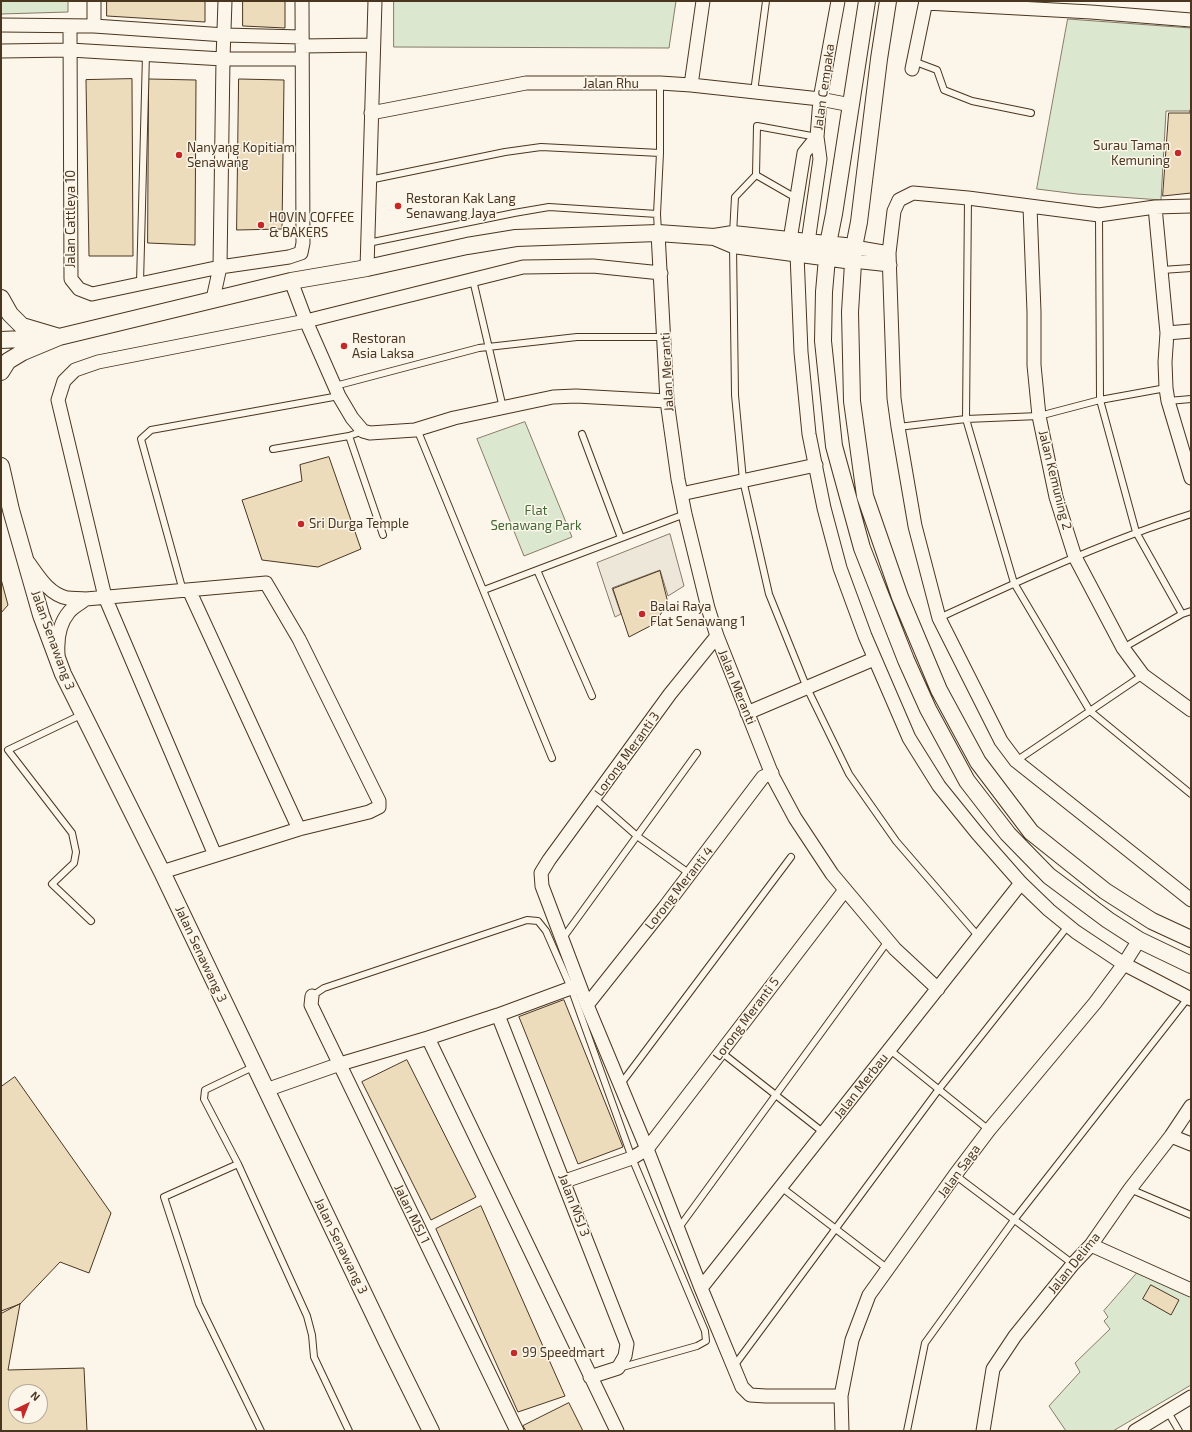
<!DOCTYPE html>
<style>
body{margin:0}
#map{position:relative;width:1192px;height:1432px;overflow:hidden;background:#fbf6e9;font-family:"Exo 2",sans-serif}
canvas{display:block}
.frame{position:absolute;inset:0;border:2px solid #4a3520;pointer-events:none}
.north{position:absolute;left:8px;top:1384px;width:40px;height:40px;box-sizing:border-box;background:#fbf6e9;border:1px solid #b4a999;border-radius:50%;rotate:43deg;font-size:11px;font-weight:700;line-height:16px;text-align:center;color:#4a3520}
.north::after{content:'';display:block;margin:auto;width:14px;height:18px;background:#c62828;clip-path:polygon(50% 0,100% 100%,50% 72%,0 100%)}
</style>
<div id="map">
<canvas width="1192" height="1432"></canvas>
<div class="frame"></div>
<div class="north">N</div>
</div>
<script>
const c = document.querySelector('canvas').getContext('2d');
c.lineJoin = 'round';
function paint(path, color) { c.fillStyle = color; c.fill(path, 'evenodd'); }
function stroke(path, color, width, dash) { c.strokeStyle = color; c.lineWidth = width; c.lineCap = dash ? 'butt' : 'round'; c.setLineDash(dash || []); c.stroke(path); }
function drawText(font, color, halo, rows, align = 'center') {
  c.font = font + ' "Exo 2",sans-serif'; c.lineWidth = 3; c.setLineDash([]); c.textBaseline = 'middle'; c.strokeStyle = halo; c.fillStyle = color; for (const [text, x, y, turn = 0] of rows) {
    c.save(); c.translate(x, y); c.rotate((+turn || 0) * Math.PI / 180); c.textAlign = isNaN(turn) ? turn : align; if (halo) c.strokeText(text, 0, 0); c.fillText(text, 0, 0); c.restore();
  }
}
const green = new Path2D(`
 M1 1H68V12L1 14Z
 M394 1H676L669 48 394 47Z
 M1068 19 1191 28V111H1166L1161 200 1077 194 1037 189Z
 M525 422 572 537 524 556 477 439Z
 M1138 1272 1191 1294V1385L1113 1431H1066L1049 1406 1080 1372 1075 1363 1110 1329 1104 1321 1108 1317 1104 1311Z`);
paint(green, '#dce7d0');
stroke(green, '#887966', 1);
const parking = new Path2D(`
 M670 534 684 586 668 596 660 570 612 588 621 614 615 617 597 563Z`);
paint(parking, '#ede7d9');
stroke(parking, '#887966', 1);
const building = new Path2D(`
 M107 1H205V22L107 16Z
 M243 1H285V28L243 26Z
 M132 79 133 256H89L86 80Z
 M149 79 196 80 195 245 148 243Z
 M239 79 284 80 282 229 237 230Z
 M1169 113H1191V193L1163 196Z
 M329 457 361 549 318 567 262 560 242 500 302 481 300 465Z
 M660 571 668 603 654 624 629 637 613 589Z
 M1 579 8 605 1 613Z
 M564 1000 623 1147 578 1164 519 1017Z
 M407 1060 476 1197 431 1220 362 1082Z
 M15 1077 111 1213 89 1273 60 1262 20 1304 1 1311V1087Z
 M481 1206 565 1396 518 1412 436 1229Z
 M1151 1285 1179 1300 1171 1315 1143 1299Z
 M20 1304 8 1370 84 1368 87 1431H1V1314ZM16 1392H40V1416H16Z
 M569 1403 583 1431H526L523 1426Z`);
paint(building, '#ecdcbc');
stroke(building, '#4a3520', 1);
const service = new Path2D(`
 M913 61 937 70 944 90 972 101 1031 113
 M754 92 766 1
 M756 175 796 198
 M369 180 505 152 541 147 660 153
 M968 198 966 419 1014 583 1090 711 1191 794
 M1099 215 1100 400 1136 532 1182 614
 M658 232 657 214 660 153V83
 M733 234 735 197 756 175 757 126 817 137
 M368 243 514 213 549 207 657 214
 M733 245 735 395 743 480 769 594 807 688 849 774 896 841 979 937
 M1162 270 1191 268
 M473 280 503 408
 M140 283 146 54
 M335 386 479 348 577 337H665
 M1168 401 1191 399
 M898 427 966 419 1039 416 1100 400 1166 388
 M417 429 552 758
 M582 434 621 538
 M349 436 383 535
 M273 449 349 436 363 431
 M537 570 592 696
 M484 590 685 514
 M183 591 141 439 151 430 339 396
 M939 618C1004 588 1069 558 1136 533 1154 526 1173 520 1191 514
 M1123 648 1182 614 1191 611
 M83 714 8 750 72 833 76 852 74 863 52 884 91 921
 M1016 761 1143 675
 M595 799 637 836 690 874
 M563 938 697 753
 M312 996 324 988 527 920 538 921 546 931 571 988 632 1158 705 1331 706 1341 697 1346 619 1368
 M890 1050 989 1130
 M721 1052 824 1133
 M255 1066 205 1090 204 1099 238 1164 307 1316 312 1335 314 1357 349 1431
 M620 1085 791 857
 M238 1164 164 1197 199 1304 261 1431
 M955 1175 1073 1264
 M781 1187 888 1269
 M1130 1189 1191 1215
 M678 1229 888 941
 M734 1366 939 1089 1068 926
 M1168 1412 1179 1431
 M907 1431 925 1343 1014 1220 1188 998`);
const minor = new Path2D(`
 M94 1V26
 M926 3 1091 12 1191 20
 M1 25 94 26 225 35 301 37
 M70 26 71 279 79 289 92 294 220 267 289 257 301 253 303 243 302 1
 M302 46 373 45
 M1 51 70 50 223 59H302
 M912 69 926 1
 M691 85 703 1
 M371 113 526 83H660L691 85 820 99 851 105
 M1191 206 1155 207 1099 215 968 198 913 193 899 200 894 211 889 253 894 398 898 427 915 526 939 618 1001 741 1016 761 1191 900
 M1030 207 1034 312V365L1039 416 1056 497 1075 557 1123 648 1143 675 1191 710
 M1155 207 1167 333 1165 362 1166 388 1168 401 1191 478
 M658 233 667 401 678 479 685 514 708 608 717 636 773 777 795 818 832 874 895 949 938 989
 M790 240 804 153 817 137 820 99 838 1
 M808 242 820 159 817 137
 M854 247 889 253
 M797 254 801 352 809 434 824 508 840 568 865 636 909 738 939 786 977 833 1021 883 1049 910 1076 932 1124 964 1191 999
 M853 261 890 265
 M367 268 375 1
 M291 281 306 321 339 396 352 418 363 431 370 433 415 430 454 418 553 397 576 396 667 401
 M213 299 220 267 223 59 225 1
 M1167 333 1191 331
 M681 494 816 465
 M29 563C39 577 49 594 67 598 73 599 80 598 86 599L266 583 299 639 379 801V807L369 812 299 829 162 872
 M189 590 299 829
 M717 636 670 694 549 860 541 873 542 886 587 1005 647 1149 701 1288 742 1387 750 1395 766 1396H841
 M58 654C57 639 59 624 69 612 73 607 81 603 86 599
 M747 713 874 659
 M215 855 105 597 58 400 64 381 75 370 98 362 306 321 523 267 593 266 661 273
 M312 996 311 1005 517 1431
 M587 1005 664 908 763 777 772 773
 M498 1015 627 1344 625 1356 618 1368 590 1377
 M428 1038 617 1431
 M266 1090 340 1064 428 1038 498 1015 571 988
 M1171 1136 1191 1144
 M565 1181 632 1158 647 1149 845 890
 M1091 1245 1191 1290
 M701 1288 1021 883
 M842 1431 841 1396 852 1340 869 1295 955 1175 989 1130 1095 1003 1124 964 1139 940
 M983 1431 993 1369 1015 1336 1073 1264 1091 1245 1130 1189 1171 1136 1191 1106
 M1135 1431 1191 1397`);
const tertiary = new Path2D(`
 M867 1 834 214 828 244 827 258 824 292 823 341 834 446 862 548 906 660 928 709 967 781 1008 834 1049 876 1108 920 1139 940 1191 965
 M888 1 879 59 859 222 854 247 850 312 852 401 865 496 900 597 939 690 978 762 1031 832 1105 891 1152 921 1191 939
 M714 237 733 245 853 261
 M1 298 10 314 22 326 59 337
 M1 340 45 338
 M1 372 8 361 23 352 59 337 291 281 367 268 467 246 516 238 658 233 714 237 733 234 854 247
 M1 466 11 510 41 615 63 674 162 872 387 1342 431 1431`);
stroke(service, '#4a3520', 8);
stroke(minor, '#4a3520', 15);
stroke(tertiary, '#4a3520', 18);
stroke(new Path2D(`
 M1190 113 1191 109`), '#7f6f5c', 2.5, [3, 2]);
stroke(service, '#fbf6e9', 6);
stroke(minor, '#fbf6e9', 13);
stroke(tertiary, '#fbf6e9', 16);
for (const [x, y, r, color] of [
 [1178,153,4,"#c62828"],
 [179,155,4,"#c62828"],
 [398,206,4,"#c62828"],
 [261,225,4,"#c62828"],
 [344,346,4,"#c62828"],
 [301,524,4,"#c62828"],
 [642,614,4,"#c62828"],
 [514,1353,4,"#c62828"]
]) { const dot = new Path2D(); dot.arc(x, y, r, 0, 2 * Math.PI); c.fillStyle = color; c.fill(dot); stroke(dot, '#fbf6e9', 1.5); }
drawText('13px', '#4a3520', '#fbf6e9', [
 ["Jalan Rhu",611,84],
 ["Jalan Cempaka",824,87,-82],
 ["Jalan Cattleya 10",71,219,-90],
 ["Jalan Meranti",667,372,-93],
 ["Jalan Kemuning 2",1055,480,76],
 ["Jalan Senawang 3",53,640,70],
 ["Jalan Meranti",737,687,68],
 ["Lorong Meranti 3",627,754,-54],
 ["Lorong Meranti 4",679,888,-52],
 ["Jalan Senawang 3",201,954,65],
 ["Lorong Meranti 5",746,1019,-53],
 ["Jalan Merbau",861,1086,-52],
 ["Jalan Saga",959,1171,-54],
 ["Jalan MSJ 3",574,1205,69],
 ["Jalan MSJ 1",412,1214,64],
 ["Jalan Senawang 3",341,1246,64],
 ["Jalan Delima",1074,1263,-51]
]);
drawText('13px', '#4a3520', '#fbf6e9', [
 ["Surau Taman",1170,146,"right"],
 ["Kemuning",1170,161,"right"],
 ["Nanyang Kopitiam",187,148],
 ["Senawang",187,163],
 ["Restoran Kak Lang",406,199],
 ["Senawang Jaya",406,214],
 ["HOVIN COFFEE",269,218],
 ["& BAKERS",269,233],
 ["Restoran",352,339],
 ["Asia Laksa",352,354],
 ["Sri Durga Temple",309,524],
 ["Balai Raya",650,607],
 ["Flat Senawang 1",650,622],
 ["99 Speedmart",522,1353]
], 'left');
drawText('13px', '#436837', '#fbf6e9', [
 ["Flat",536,511],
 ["Senawang Park",536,526]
]);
</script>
